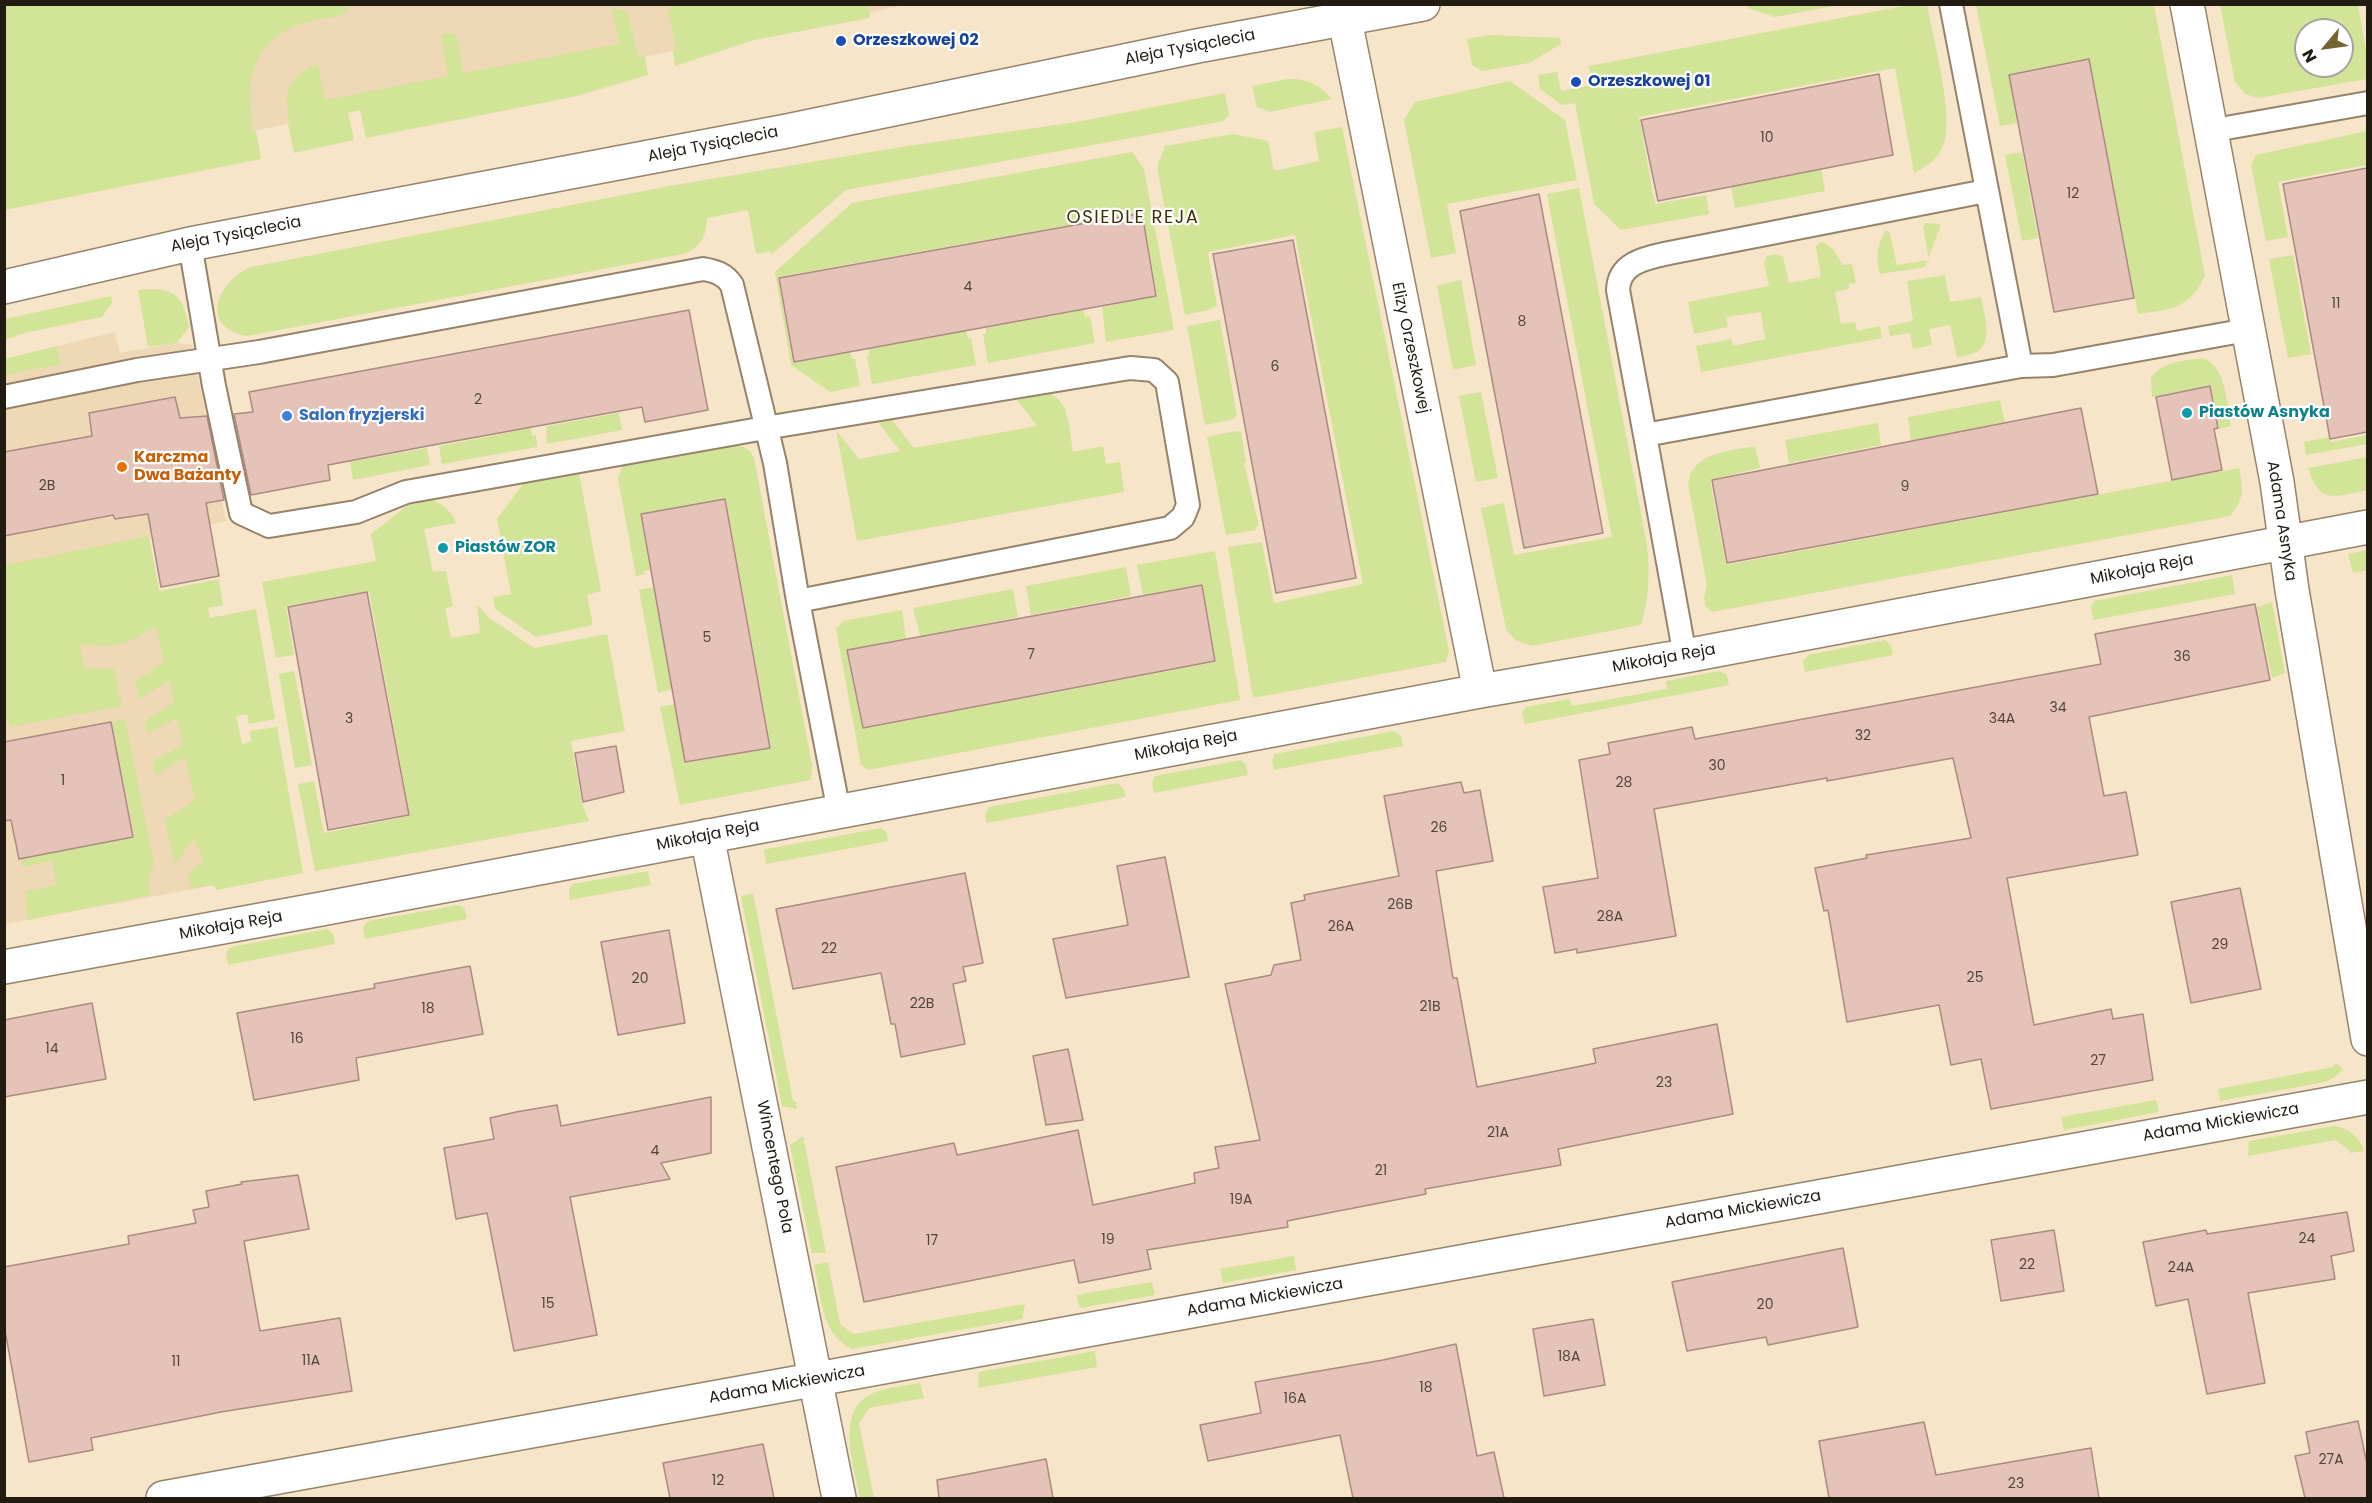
<!DOCTYPE html>
<meta charset="utf-8">
<style>
body{margin:0}
#map{position:relative;width:2372px;height:1503px;overflow:hidden;background:#f7e5c9;font-family:Poppins,sans-serif}
canvas{display:block}
.frame{position:absolute;inset:0;border:6px solid #211b11;pointer-events:none}
.north{position:absolute;left:2294px;top:18px;width:60px;height:60px;box-sizing:border-box;background:#fff;border:2px solid #a6a4a0;border-radius:50%;rotate:241deg;font-size:16px;font-weight:700;line-height:24px;text-align:center;color:#211b11}
.north::after{content:'';display:block;margin:auto;width:21px;height:27px;background:#736431;clip-path:polygon(50% 0,100% 100%,50% 72%,0 100%)}
</style>
<div id="map">
<canvas width="2372" height="1503"></canvas>
<div class="frame"></div>
<div class="north">N</div>
</div>
<script>
const c = document.querySelector('canvas').getContext('2d');
c.lineJoin = 'round';
function paint(path, color) { c.fillStyle = color; c.fill(path, 'evenodd'); }
function stroke(path, color, width, dash) { c.strokeStyle = color; c.lineWidth = width; c.lineCap = dash ? 'butt' : 'round'; c.setLineDash(dash || []); c.stroke(path); }
function drawText(font, color, halo, rows, align = 'center') {
  c.font = font + ' Poppins,sans-serif'; c.lineWidth = 4.5; c.setLineDash([]); c.textBaseline = 'middle'; c.strokeStyle = halo; c.fillStyle = color; for (const [text, x, y, turn = 0] of rows) {
    c.save(); c.translate(x, y); c.rotate((+turn || 0) * Math.PI / 180); c.textAlign = isNaN(turn) ? turn : align; if (halo) c.strokeText(text, 0, 0); c.fillText(text, 0, 0); c.restore();
  }
}
paint(new Path2D(`
 M195 5H906L658 54 451 91 218 138Z
 M115 332 120 353 177 343 192 345 226 521 149 537 215 885 5 924V359Z`), '#efd8b6');
paint(new Path2D(`
 M5 4H351V5L344 14C328 19 310 20 294 26 288 28 283 33 278 36 245 60 249 95 253 131H256L261 159 5 210Z
 M1914 4 1927 5C1933 37 1955 118 1943 146 1938 159 1926 167 1914 173L1895 68 1639 117 1655 204 1706 195 1709 214 1621 230 1594 204 1575 103 1562 105 1540 89 1538 75 1557 72 1561 91 1592 85 1589 66Z
 M682 5H868L870 18 754 40 675 66 673 51 676 50 668 12 670 7Z
 M1747 5V4L1840 5 1775 17 1748 8Z
 M1976 5H2154L2205 276C2188 310 2171 309 2138 314L2089 59 2009 75 2017 123 2000 126Z
 M2220 5H2358L2367 56V79L2258 98 2245 94 2235 82ZM2306 30H2342V66H2306Z
 M612 8 624 10 628 15 638 57 645 56 648 75 577 96 366 138 360 110 348 113 354 140 294 153 288 124 290 123C283 93 287 75 318 64L325 100 448 76 441 37 443 34 452 33 457 37 463 73 619 44Z
 M1489 35 1560 38 1561 44 1529 63 1482 71 1472 65 1467 39Z
 M1288 79C1307 78 1320 85 1332 99L1270 112 1257 107 1252 86Z
 M1510 81 1565 120 1577 180 1447 204 1456 253 1431 258 1404 120 1415 102Z
 M1225 93 1229 115 1224 121 846 190 771 255 770 251 756 254 748 210 707 218C707 235 700 249 683 254L247 336C199 327 216 282 251 267L675 185 907 146 1077 122Z
 M1342 127 1449 651 1446 662 1253 698 1228 547 1262 542 1274 603 1363 584 1295 235 1208 252 1217 306 1212 307 1213 309 1185 315 1157 167 1165 146 1233 134 1268 141 1274 171 1319 161 1314 132Z
 M2367 131V165L2278 182 2288 237 2266 241 2251 165 2256 155Z
 M1132 152 1144 169 1174 330 1106 342 1102 307 1157 296 1142 212 778 277 793 363 850 352 852 359H855L860 386 830 392 791 365 775 272 852 203Z
 M2022 152 2038 238 2022 241 2005 155Z
 M1821 170 1825 191 1735 208 1731 187Z
 M1579 188 1647 545C1650 573 1649 598 1641 625L1531 646 1515 640 1506 629 1481 508 1504 503 1514 555 1612 537 1547 194Z
 M1925 223 1941 224 1925 267 1880 274C1875 256 1877 246 1886 230L1890 234 1897 265 1929 260 1923 227Z
 M1823 242 1833 249 1843 265 1852 264 1856 283 1849 284V289L1835 292 1841 324 1855 322 1857 331 1880 326 1882 338 1701 372 1696 346 1731 339 1733 346 1765 339 1761 312 1726 317 1728 327 1694 334 1688 302 1769 286 1764 263 1767 256 1776 254 1783 257 1789 283 1821 277 1816 247 1819 243Z
 M2293 255 2311 354 2288 358 2269 259Z
 M1945 275 1950 302 1981 297C1987 326 1997 354 1957 357L1950 325 1929 329 1932 345 1913 349 1910 333 1890 336 1888 326 1913 321 1907 281Z
 M1461 280 1476 365 1453 370 1437 286Z
 M138 290C174 287 182 293 189 327L177 343 148 347Z
 M111 296 112 303 102 317 24 333 5 340V319Z
 M1084 310 1085 317 1090 316 1095 343 988 363 983 334H986V328Z
 M1220 320 1237 416 1234 417V419L1205 425 1187 326Z
 M966 331 968 338H971L976 365 872 384 867 356 870 355 868 349Z
 M57 346 61 364 5 375V359Z
 M2202 358C2227 365 2227 406 2231 426L2219 429 2211 385 2152 397 2151 378C2163 361 2183 361 2202 358Z
 M1045 392C1071 399 1069 429 1073 452L1103 446 1106 464 1120 462 1124 492 857 541 836 430 859 459 900 451 878 422 892 420 914 448 1037 426 1015 397Z
 M1481 392 1498 478 1476 482 1459 396Z
 M2000 400 2005 422 1911 441 1908 417Z
 M619 413 622 430 547 444 546 426Z
 M1878 423 1881 445 1789 463 1785 440Z
 M531 428 532 436 536 435 537 447 442 464 439 446Z
 M1236 431 1241 432 1246 462 1244 463 1259 526 1255 527 1256 530 1226 535 1207 437Z
 M2367 435V444L2306 455 2304 442 2329 437 2331 442Z
 M734 445C745 446 749 448 754 458L812 765 811 780 680 805 660 707 675 704 685 763 771 748 726 499 640 514 650 570 644 571 645 574 636 576 618 479 622 466Z
 M1755 446 1760 468 1710 480 1726 565 2239 468C2243 491 2245 497 2230 516L1712 612 1705 605 1704 597 1707 585 1688 484C1692 452 1730 451 1755 446Z
 M427 448 430 465 353 480 350 462Z
 M2367 457V490C2335 496 2320 506 2308 468Z
 M579 473 601 591 587 595 593 625 536 637 495 609 493 597 511 594 497 519 523 484Z
 M433 500C443 505 452 511 456 523L424 529 433 572 446 571 453 606 445 608 451 638 480 633 477 604 488 617 534 648 607 634 625 731 571 741 582 803 589 821 315 871 298 784 314 781 324 833 410 816 369 591 286 606 294 655 276 658 262 582 376 561 371 534 408 505Z
 M149 536 159 591 219 579 223 605 208 608 210 618 256 609 275 719 249 724 247 714 236 716 242 744 251 741 250 731 277 727 303 873 216 890 214 885 191 888 188 874 203 860 194 838 175 864 165 820 195 800 185 757 155 776 153 761 183 745 177 719 147 733 144 721 174 703 169 681 139 699 135 681 164 662 156 627 126 643 110 646 80 644 84 668 114 669 122 706 10 727 8 720 5 722V565Z
 M2367 550V570L2353 573 2348 554Z
 M1215 551 1240 700 868 770 861 765 836 629 843 621 902 610 906 638 846 650 862 729 1216 662 1203 584 1143 595 1137 565Z
 M1126 567 1131 596 1031 615 1026 586Z
 M2232 575 2235 594 2093 620 2091 607 2094 601Z
 M653 587 672 689 658 693 639 590Z
 M1013 589 1018 617 920 636 913 608Z
 M2272 602 2285 673 2272 678 2257 607Z
 M1885 640 1891 645 1893 655 1805 672 1803 661 1808 655Z
 M294 671 312 765 295 768 279 674Z
 M1719 671 1727 675 1729 685 1525 724 1522 713 1526 707 1570 699 1572 706 1667 689 1666 681Z
 M125 719 154 864 148 881 151 895 28 920 25 891 57 885 52 861 22 867 21 859 135 837 112 722Z
 M1394 731 1401 736 1403 746 1274 770 1272 760 1275 754Z
 M1241 760 1246 765 1248 775 1154 793 1152 782 1155 776Z
 M1117 783 1123 788 1126 797 987 823 985 815 989 807Z
 M881 828 886 832 889 841 766 864 764 850 767 849Z
 M648 871 651 885 570 900 569 890 573 884Z
 M753 893 793 1101H796L797 1109 782 1106 741 896Z
 M459 905 465 909 467 919 365 939 363 928 368 921Z
 M327 929 333 934 335 944 228 965 226 953 231 947Z
 M2336 1063 2343 1069 2335 1077 2325 1082 2220 1101 2218 1089 2333 1067Z
 M2156 1100 2159 1112 2064 1130 2061 1117Z
 M2334 1126C2348 1128 2360 1136 2364 1151L2350 1153 2349 1150 2335 1140 2248 1156 2249 1141Z
 M803 1136 826 1253H812L790 1145Z
 M1294 1256 1296 1270 1223 1283 1220 1269Z
 M828 1262 840 1324 854 1334 1025 1304 1022 1319 852 1349C821 1335 821 1295 814 1265Z
 M1152 1282 1155 1295 1080 1308 1076 1295Z
 M1095 1351 1097 1367 978 1388 979 1372Z
 M920 1383 924 1398 869 1408 859 1424 874 1498H860C854 1465 832 1406 878 1391 891 1387 906 1386 920 1383Z`), '#d2e497');
const building = new Path2D(`
 M2089 59 2134 298 2054 312 2009 75Z
 M1879 74 1893 155 1658 201 1641 120Z
 M2367 168V432L2330 439 2283 184Z
 M1539 194 1603 533 1524 548 1460 211Z
 M1142 213 1156 296 794 362 779 278Z
 M1293 240 1356 578 1276 593 1213 254Z
 M689 310 708 410 645 422 642 407 433 445 328 465 330 480 251 495 234 414 253 412 249 392Z
 M2210 386 2218 428 2214 429 2222 470 2172 480 2156 397Z
 M175 397 180 418 207 416 224 500 206 503 219 576 161 587 148 514 115 519 113 515 4 536V452L92 436 89 413Z
 M2081 408 2098 494 1727 563 1712 480Z
 M725 499 770 748 685 762 641 514Z
 M1202 585 1215 661 863 728 847 650Z
 M367 592 409 815 328 830 288 607Z
 M2255 604 2270 680 2089 717 2104 796 2126 792 2138 855 2007 878 2034 1025 2111 1009 2113 1019 2143 1014 2153 1080 1991 1109 1981 1059 1951 1065 1939 1005 1847 1022 1828 910 1824 911 1815 868 1867 858 1866 855 1971 838 1953 758 1827 781V778L1654 809 1676 936 1577 953V949L1555 953 1543 887 1598 878 1579 760 1610 754 1608 743 1692 727 1695 739 2101 664 2095 634Z
 M111 722 133 837 19 859 11 820 4 821V742Z
 M616 746 624 792 583 802 575 753Z
 M1461 782 1464 793 1480 790 1493 861 1436 871 1453 978H1457L1477 1087 1596 1063 1593 1049 1717 1024 1733 1114 1558 1149 1561 1165 1425 1189 1426 1194 1287 1221 1288 1227 1147 1250 1151 1269 1079 1283 1074 1260 864 1302 836 1167 954 1143 957 1155 1078 1130 1093 1205 1195 1183 1194 1173 1219 1168 1215 1147 1260 1140 1225 984 1271 975 1274 965 1301 960 1291 903 1305 900 1304 895 1399 876 1384 796Z
 M1165 857 1189 977 1066 998 1053 939 1128 925 1117 866Z
 M965 873 983 963 963 967 966 981 953 984 965 1044 901 1057 895 1024H891L881 973 793 989 776 909Z
 M2240 888 2261 989 2191 1003 2171 902Z
 M669 930 685 1023 618 1035 601 942Z
 M470 966 483 1034 356 1058 359 1080 254 1100 237 1013 375 988 374 984Z
 M92 1003 106 1079 4 1097V1020Z
 M1068 1049 1083 1120 1046 1125 1033 1056Z
 M711 1097V1153L661 1163 670 1179 570 1197 597 1335 514 1351 487 1213 456 1219 444 1148 494 1139 490 1118 516 1112 557 1105 561 1126Z
 M298 1175 309 1229 244 1241 260 1331 340 1318 352 1391 221 1412 91 1438 93 1450 29 1462 4 1325V1267L129 1244 128 1236 196 1223 193 1210 209 1207 206 1191 242 1184 241 1182Z
 M2347 1212 2354 1251 2331 1256 2335 1279 2248 1293 2265 1383 2207 1394 2188 1299 2156 1306 2143 1242 2206 1230 2207 1234Z
 M2054 1230 2064 1291 2001 1301 1991 1240Z
 M1843 1248 1858 1327 1768 1345 1766 1337 1687 1351 1672 1282Z
 M1593 1319 1605 1385 1544 1396 1533 1329Z
 M1456 1344 1477 1456 1494 1452 1504 1498H1353L1340 1435 1208 1461 1200 1425 1261 1413 1255 1382 1383 1360Z
 M2358 1421 2367 1464V1498H2305L2295 1456 2310 1453 2306 1432Z
 M1924 1422 1936 1475 2091 1448 2099 1498H1829L1819 1441Z
 M763 1444 774 1498H670L663 1463Z
 M1046 1459 1053 1498H939L937 1480Z`);
paint(building, '#e5c3b8');
stroke(building, '#ab8b81', 1.5);
const service = new Path2D(`
 M1951 4 2021 366
 M2209 131 2368 103
 M190 244 214 386 241 513 269 526 356 512 406 492 765 428 1130 368 1154 370 1167 382 1188 505 1183 517 1170 528 798 601
 M4 397 137 370 259 352 703 269C715 271 725 274 732 285L775 463 798 601 839 812
 M1645 435 1618 290C1619 262 1647 258 1669 253L1986 191
 M1685 656 1645 435 2021 366 2053 365 2247 330`);
const minor = new Path2D(`
 M2187 4 2277 482 2292 590 2368 1039
 M1345 20 1480 691
 M707 836 839 1498
 M4 967 321 909 1480 691 1685 656 2368 527
 M163 1498 2368 1097`);
const tertiary = new Path2D(`
 M4 287 190 244 787 131 1197 46 1423 4`);
stroke(service, '#95846b', 26);
stroke(minor, '#95846b', 36);
stroke(tertiary, '#95846b', 36);
stroke(service, '#fff', 22);
stroke(minor, '#fff', 33);
stroke(tertiary, '#fff', 33);
for (const [x, y, r, color] of [
 [841,41,6,"#1a4fb4"],
 [1576,82,6,"#1a4fb4"],
 [2187,413,6,"#0f9aa8"],
 [287,416,6,"#3f7fe0"],
 [122,467,6,"#e8710a"],
 [443,548,6,"#0f9aa8"]
]) { const dot = new Path2D(); dot.arc(x, y, r, 0, 2 * Math.PI); c.fillStyle = color; c.fill(dot); stroke(dot, '#fff', 2); }
drawText('14px', '#52453b', null, [
 ["10",1767,138],
 ["12",2073,194],
 ["4",968,287],
 ["11",2336,304],
 ["8",1522,322],
 ["6",1275,367],
 ["2",478,400],
 ["2B",47,486],
 ["9",1905,487],
 ["5",707,638],
 ["7",1031,655],
 ["36",2182,657],
 ["34",2058,708],
 ["3",349,719],
 ["34A",2002,719],
 ["32",1863,736],
 ["30",1717,766],
 ["1",63,781],
 ["28",1624,783],
 ["26",1439,828],
 ["26B",1400,905],
 ["28A",1610,917],
 ["26A",1341,927],
 ["29",2220,945],
 ["22",829,949],
 ["25",1975,978],
 ["20",640,979],
 ["22B",922,1004],
 ["21B",1430,1007],
 ["18",428,1009],
 ["16",297,1039],
 ["14",52,1049],
 ["27",2098,1061],
 ["23",1664,1083],
 ["21A",1498,1133],
 ["4",655,1151],
 ["21",1381,1171],
 ["19A",1241,1200],
 ["24",2307,1239],
 ["19",1108,1240],
 ["17",932,1241],
 ["22",2027,1265],
 ["24A",2181,1268],
 ["15",548,1304],
 ["20",1765,1305],
 ["18A",1569,1357],
 ["11A",311,1361],
 ["11",176,1362],
 ["18",1426,1388],
 ["16A",1295,1399],
 ["27A",2331,1460],
 ["12",718,1481],
 ["23",2016,1484]
]);
drawText('bold 16px', '#164399', '#fff', [
 ["Orzeszkowej 02",853,41],
 ["Orzeszkowej 01",1588,82]
], 'left');
drawText('16px', '#211b11', '#fff', [
 ["Aleja Tysiąclecia",1190,48,-11],
 ["Aleja Tysiąclecia",713,145,-11],
 ["Aleja Tysiąclecia",236,235,-11],
 ["Elizy Orzeszkowej",1410,348,78],
 ["Adama Asnyka",2281,521,81],
 ["Mikołaja Reja",2142,570,-11],
 ["Mikołaja Reja",1664,659,-10],
 ["Mikołaja Reja",1186,746,-11],
 ["Mikołaja Reja",708,836,-11],
 ["Mikołaja Reja",231,926,-10],
 ["Adama Mickiewicza",2221,1123,-10],
 ["Wincentego Pola",774,1167,79],
 ["Adama Mickiewicza",1743,1210,-10],
 ["Adama Mickiewicza",1265,1298,-10],
 ["Adama Mickiewicza",787,1385,-10]
]);
drawText('bold 16px', '#0d838f', '#fff', [
 ["Piastów Asnyka",2199,413],
 ["Piastów ZOR",455,548]
], 'left');
drawText('bold 16px', '#366cbe', '#fff', [
 ["Salon fryzjerski",299,416]
], 'left');
drawText('bold 16px', '#c56008', '#fff', [
 ["Karczma",134,458],
 ["Dwa Bażanty",134,476]
], 'left');
c.letterSpacing = '1.5px';
drawText('18px', '#3d3106', '#fff', [
 ["OSIEDLE REJA",1133,218]
]);
c.letterSpacing = '0px';
</script>
